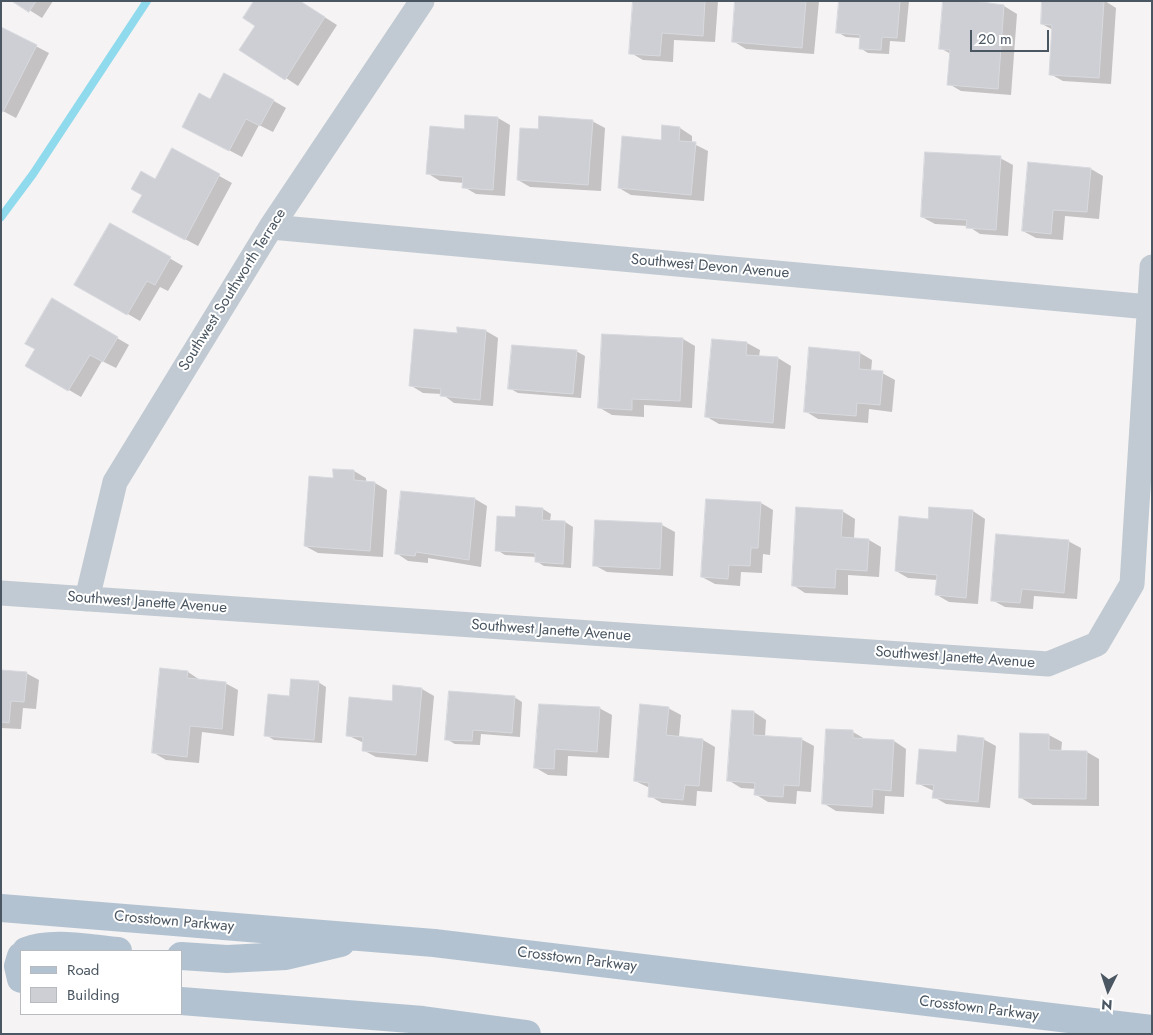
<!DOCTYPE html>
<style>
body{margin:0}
#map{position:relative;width:1153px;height:1035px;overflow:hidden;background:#f5f3f3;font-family:Jost,sans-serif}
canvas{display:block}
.frame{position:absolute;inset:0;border:2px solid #4a5661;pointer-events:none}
.legend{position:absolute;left:20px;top:950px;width:162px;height:65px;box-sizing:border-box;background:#fff;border:1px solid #b7bbc0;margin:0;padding:6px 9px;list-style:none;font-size:15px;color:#4a5661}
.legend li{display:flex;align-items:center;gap:10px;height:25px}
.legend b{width:25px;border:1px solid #b7bbc0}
.north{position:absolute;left:1083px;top:965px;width:50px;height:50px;-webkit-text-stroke:4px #fff;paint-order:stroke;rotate:184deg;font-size:14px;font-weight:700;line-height:20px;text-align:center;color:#4a5661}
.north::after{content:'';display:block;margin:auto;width:18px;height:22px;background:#4a5661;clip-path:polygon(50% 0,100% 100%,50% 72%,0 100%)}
.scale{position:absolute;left:970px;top:30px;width:79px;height:22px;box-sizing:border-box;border:2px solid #4a5661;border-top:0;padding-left:6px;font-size:15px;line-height:18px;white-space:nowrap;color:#4a5661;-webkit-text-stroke:4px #fff;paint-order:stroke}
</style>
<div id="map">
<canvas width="1153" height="1035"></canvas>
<div class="frame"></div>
<ul class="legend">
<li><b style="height:6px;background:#b3c2d1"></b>Road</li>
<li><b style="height:14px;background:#cdcfd5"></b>Building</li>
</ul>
<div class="north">N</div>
<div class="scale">20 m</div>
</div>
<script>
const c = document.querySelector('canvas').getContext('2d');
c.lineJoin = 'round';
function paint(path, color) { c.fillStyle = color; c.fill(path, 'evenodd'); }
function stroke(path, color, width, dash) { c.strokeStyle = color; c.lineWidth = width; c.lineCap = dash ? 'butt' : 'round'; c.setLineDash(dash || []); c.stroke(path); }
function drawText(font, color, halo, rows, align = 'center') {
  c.font = font + ' Jost,sans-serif'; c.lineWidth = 4; c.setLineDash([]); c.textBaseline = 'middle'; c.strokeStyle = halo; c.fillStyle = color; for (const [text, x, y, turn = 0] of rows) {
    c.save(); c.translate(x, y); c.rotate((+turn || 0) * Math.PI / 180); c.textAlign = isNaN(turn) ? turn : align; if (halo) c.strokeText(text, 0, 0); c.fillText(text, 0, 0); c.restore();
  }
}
paint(new Path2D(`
 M15 1H53L42 18Z
 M299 1 337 25 298 86 286 78 256 25Z
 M634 1H718L715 42 674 40 673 62 643 60 631 53Z
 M737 1H819L814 54 746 49 733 41Z
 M840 1H909L905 42 890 41 889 54 868 53 860 48 861 38 846 37 837 32Z
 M944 1H987V5L1004 6 1017 14 1011 95 961 91 949 84 951 54 940 48Z
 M1044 1H1105L1116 8 1111 84 1063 81 1050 74 1053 30 1042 24Z
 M1 28 49 53 16 118 1 110Z
 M210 101H274L286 108 273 132 259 125 242 157 196 133Z
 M498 118 510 125 505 196 476 194 464 187V183L440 181 427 173 465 130Z
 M592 121 605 128 601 191 530 187 518 180 540 130Z
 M680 128 692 136V143L708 151 704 201 631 195 619 188 662 141Z
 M172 150 232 183 198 246 147 219 156 181Z
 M1000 158 1013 165 1008 236 980 234 968 226 935 224 922 217Z
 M1091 169 1103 176 1099 219 1065 216 1063 240 1036 238 1023 231Z
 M110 224 183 266 168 291 160 287 140 321 76 284Z
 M52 300 129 345 116 368 102 361 81 397 26 365 36 349Z
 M486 331 498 338 493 406 454 403 442 394 423 393 410 385 458 334Z
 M683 339 695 346 692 408 644 405V417L612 415 600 408Z
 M713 340 747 343 760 350 759 357 778 358 791 366 785 429 719 424 707 417Z
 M576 351 585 356 581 398 518 393 509 388Z
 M860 353 872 360 871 372 882 373 895 380 892 412 869 409 868 423 818 419 805 411Z
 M354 471 366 478V483H375L387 490 383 557 318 553 305 546 334 479Z
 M475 499 487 506 481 567 428 558V563L408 561 396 553Z
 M761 503 773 510 770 555 763 554 762 573 741 572 740 586 715 584 702 577Z
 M543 509 551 514 550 521 565 522 573 527 571 568 544 566 536 561V557L505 555 497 550 517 519Z
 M842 511 855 519 854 539 869 540 881 547 879 577 848 575V595L805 593 793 585Z
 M973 511 985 519 978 604 949 602 937 595 938 580 908 578 896 571 929 520Z
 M596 521 662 525 675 532 673 576 607 572 594 565Z
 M1068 541 1081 548 1077 599 1034 596 1033 609 1005 607 992 600Z
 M1 671 26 673 39 680 36 709 23 708 21 729 1 728Z
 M188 672 200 680 225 683 238 690 234 736 202 732 199 763 166 760 154 753Z
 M318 682 326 687 322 743 274 740 266 735 290 697Z
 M422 689 434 696 428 762 376 757 363 750 364 743 347 735 393 702Z
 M514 697 522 702 520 737 481 734 480 745 455 744 446 739Z
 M540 705 599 708 612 715 609 758 568 756 567 776 548 775 536 768Z
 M668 708 681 715 679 737 703 740 715 747 712 792 697 791 696 806 662 803 650 796V788L635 781Z
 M754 712 766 720 765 737 801 739 814 746 811 792 797 791 796 804 768 802 755 794 756 789 741 788 728 780Z
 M853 732 865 739 894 741 906 749 904 797 885 796 884 814 836 811 823 803Z
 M1022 735H1049L1062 742 1061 752H1087L1099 759V806L1033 805 1021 798Z
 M983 739 996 746 990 808 946 804 934 797V791L917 783 957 753Z`), '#0003');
stroke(new Path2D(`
 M1 217 33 174 147 1`), '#90daee', 8);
const building = new Path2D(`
 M12 1H36L29 12Z
 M254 1H300L325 17 285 80 239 50 255 26 243 18Z
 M633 1H705L703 36 662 33 660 56 629 54Z
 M735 1H806L802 48 732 42Z
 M839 1H900L897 38 882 37 881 50 859 49 860 35 836 33Z
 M943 1H974L1004 5 998 89 947 85 950 50 939 49Z
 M1042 1H1104L1099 78 1049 75 1052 25 1041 24Z
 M1 27 37 45 3 112 1 111Z
 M224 73 274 100 260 126 246 119 229 151 182 127 199 93 210 99Z
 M465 115 498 117 493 190 462 188 463 177 426 174 430 126 464 129Z
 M539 116 593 120 588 185 517 180 520 128 538 129Z
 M662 125 680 127 679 141 696 142 691 195 618 188 622 136 661 140Z
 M172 148 220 174 185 240 132 212 142 195 131 189 141 171 155 179Z
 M925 152 1001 156 996 230 966 228 967 220 921 217Z
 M1028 162 1091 168 1087 212 1053 210 1051 234 1022 231Z
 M110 223 171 257 155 285 147 281 127 315 74 285Z
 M52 298 118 337 103 362 90 355 68 391 25 366 35 349 25 344Z
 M457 327 486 330 480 400 440 396 441 389 409 386 414 329 457 333Z
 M602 334 683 338 680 401 632 399V410L598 408Z
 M712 339 747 342 746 355 778 357 773 423 705 417Z
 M512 345 577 350 573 394 508 389Z
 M809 347 860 352 859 369 883 371 880 405 857 403 856 416 804 412Z
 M333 469 354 470V480L375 482 370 551 304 546 309 476 333 478Z
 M401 491 475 498 469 560 416 552 415 556 395 554Z
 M706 499 761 502 758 548H751L750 566 729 565 728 579 701 577Z
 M516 506 543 508 542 520 565 521 563 564 535 562V553L495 551 497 516 515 517Z
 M796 507 843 510 841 537 869 539 867 571 836 569 835 588 792 586Z
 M929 507 973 510 966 598 935 595 937 575 895 571 899 516 928 519Z
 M595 520 662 523 660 569 593 566Z
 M996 534 1069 540 1064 593 1022 589 1020 603 991 601Z
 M160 668 188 671 187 678 226 682 222 729 190 726 187 757 152 753Z
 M1 670 27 672 24 702 11 701 9 723 1 722Z
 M291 679 319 681 314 740 264 736 268 694 289 696Z
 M393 685 422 688 416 755 362 751 363 737 346 736 349 697 392 701Z
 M449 691 515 696 512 733 473 730 472 741 445 740Z
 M539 704 600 707 597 752 555 749 554 769 534 768Z
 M640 704 669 707 666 735 703 739 699 786 685 785 683 800 648 797 649 783 634 781Z
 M732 710 754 711 753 735 802 738 799 786 784 785 783 797 754 795 755 783 727 781Z
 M826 729 853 730V738L894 740 891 791 873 789 872 807 822 804Z
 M1020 733 1049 734V750L1087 751 1086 799 1019 798Z
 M958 735 984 738 978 802 932 798 934 785 916 784 919 749 956 752Z`);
paint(building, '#cdcfd5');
stroke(building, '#d7d9de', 1);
stroke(new Path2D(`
 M271 227 1149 307
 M1 593 1048 664 1097 644 1132 584 1152 267
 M87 599 115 482 271 227 422 1`), '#c1cad2', 25);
stroke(new Path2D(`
 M1 908 434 943 1152 1029
 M26 951C53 940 90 949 118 951
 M21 956 18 966 21 979
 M181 956 227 959 286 956 341 943
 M181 1001 423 1020 527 1034`), '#b3c2d1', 28);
drawText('15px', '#4a5661', '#fff', [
 ["Southwest Devon Avenue",710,267,5],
 ["Southwest Southworth Terrace",233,290,-58],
 ["Southwest Janette Avenue",147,603,4],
 ["Southwest Janette Avenue",551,631,4],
 ["Southwest Janette Avenue",955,658,4],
 ["Crosstown Parkway",174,922,5],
 ["Crosstown Parkway",577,960,7],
 ["Crosstown Parkway",979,1009,7]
]);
</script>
